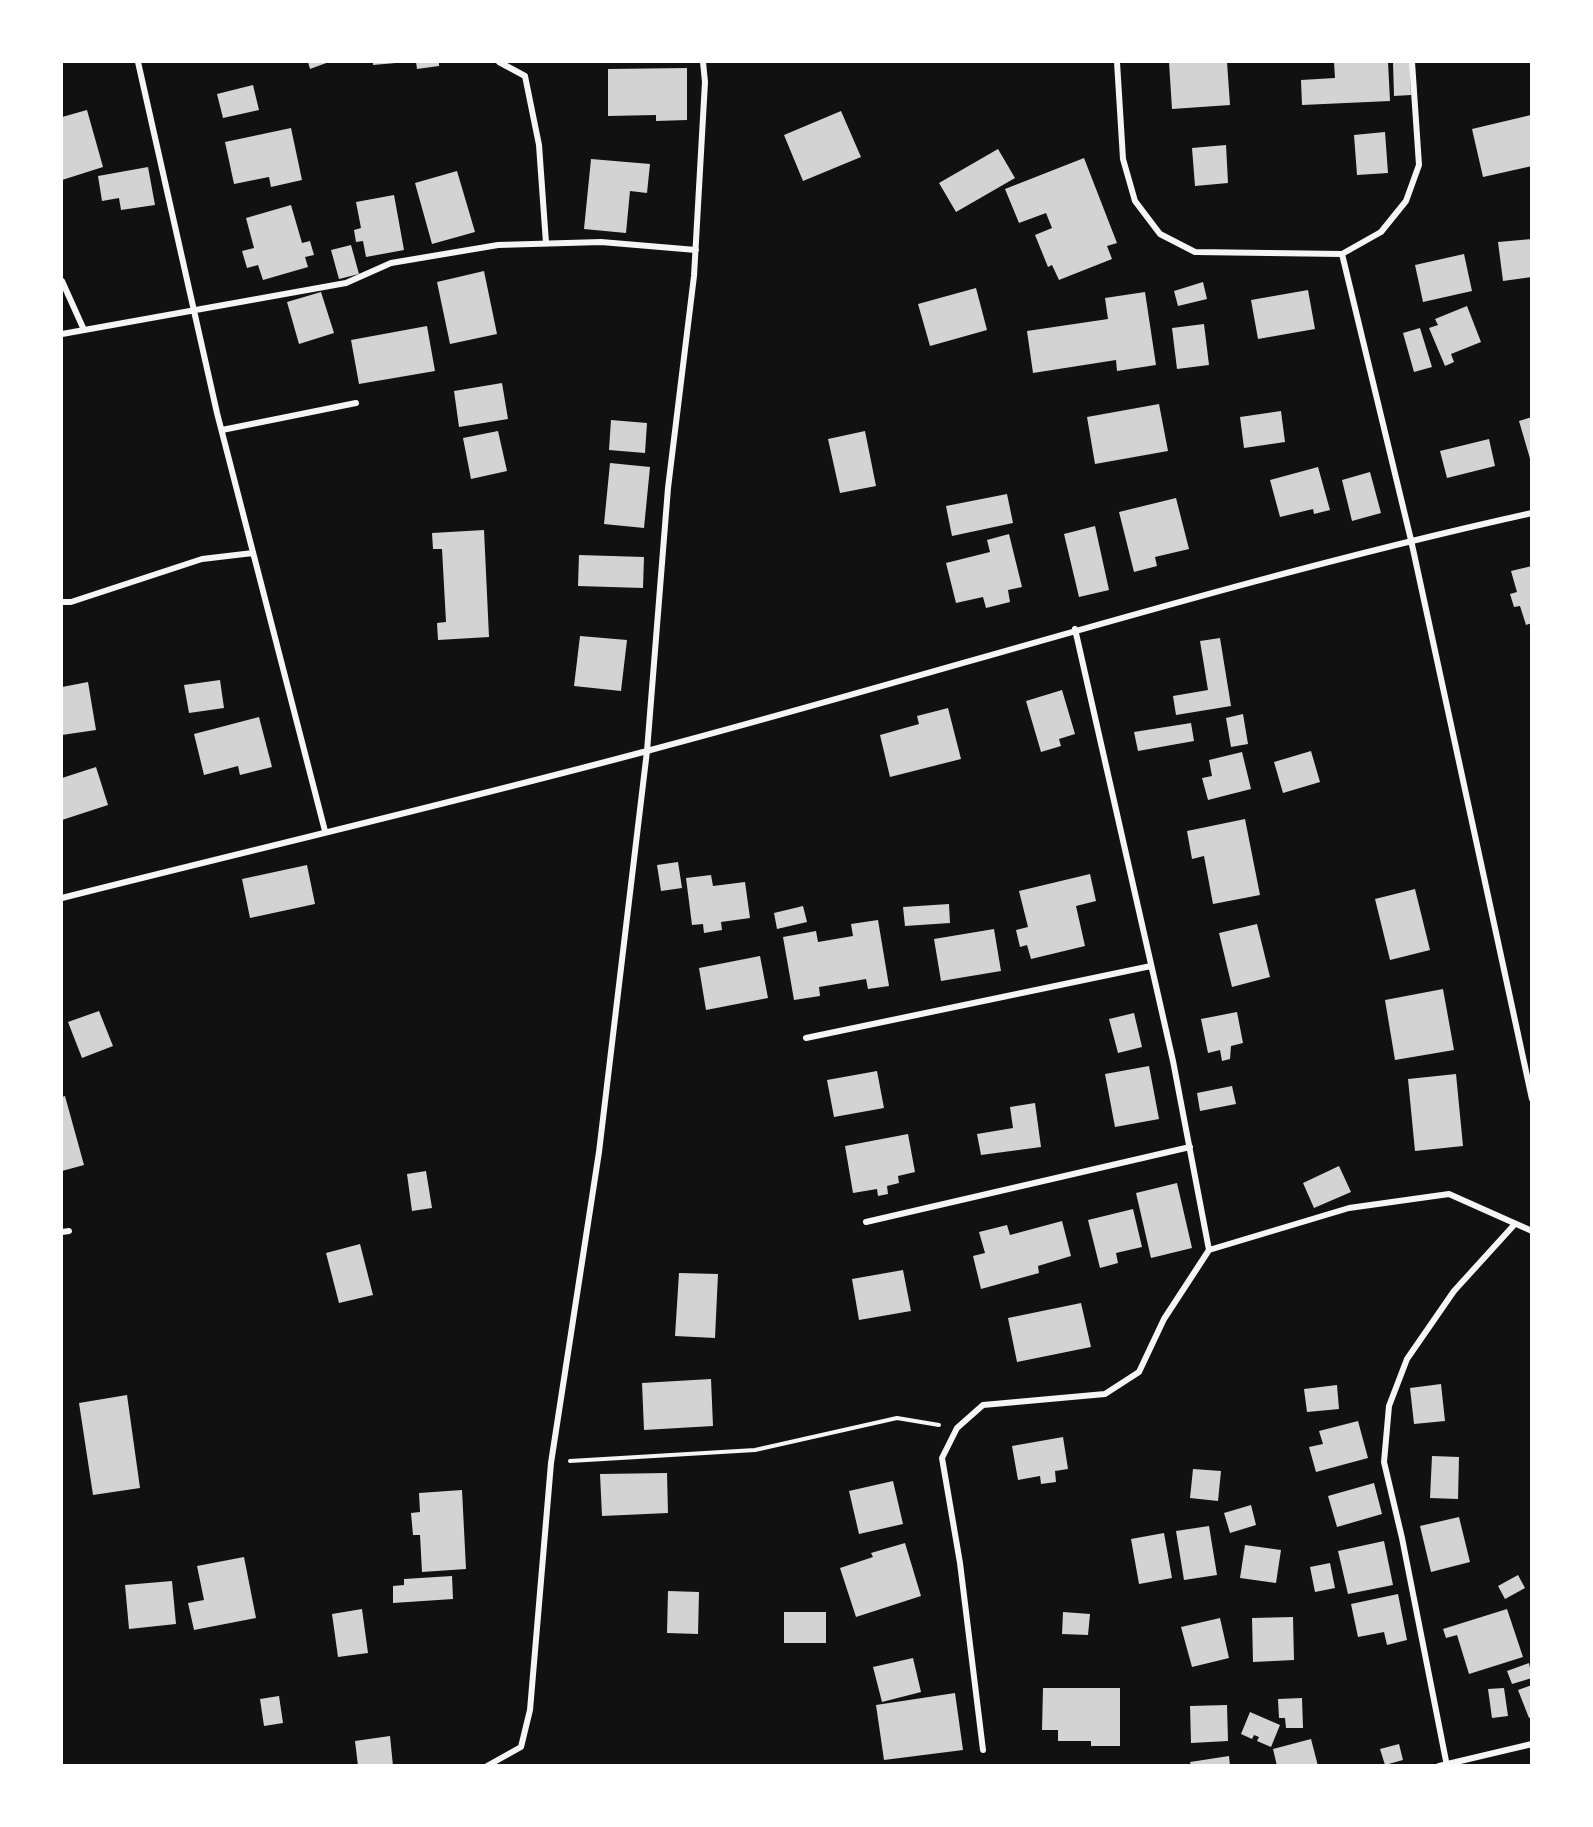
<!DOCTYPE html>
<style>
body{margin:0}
#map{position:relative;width:1593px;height:1827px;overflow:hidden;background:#111;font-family:Manrope,sans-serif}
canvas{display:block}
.frame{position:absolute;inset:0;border:63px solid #fff;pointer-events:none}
</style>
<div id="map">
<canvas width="1593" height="1827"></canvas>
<div class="frame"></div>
</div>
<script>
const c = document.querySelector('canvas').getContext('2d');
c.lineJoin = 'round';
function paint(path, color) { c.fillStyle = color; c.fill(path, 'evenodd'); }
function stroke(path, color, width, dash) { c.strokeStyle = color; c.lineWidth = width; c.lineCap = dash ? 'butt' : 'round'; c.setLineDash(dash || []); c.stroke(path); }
paint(new Path2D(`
 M308 62H329L310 69Z
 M373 62H396V63L373 65Z
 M416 62H439V66L417 69Z
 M1169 62H1227L1230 105 1172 109Z
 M1334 62H1388L1390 101 1302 105 1301 80 1335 78Z
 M1393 62H1410L1411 95 1394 96Z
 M687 68V120L656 121V115L608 116V69Z
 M253 85 259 110 223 118 217 94Z
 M87 110 103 167 62 180V117Z
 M841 111 861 157 803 181 784 135Z
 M1531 115 1532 166 1483 177 1472 129Z
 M291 128 302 180 271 187 269 177 234 184 225 142Z
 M1385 132 1388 173 1357 175 1354 135Z
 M1226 145 1228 183 1195 186 1192 148Z
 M998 149 1015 178 956 212 939 183Z
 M1084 158 1117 243 1107 246 1112 259 1059 280 1052 265 1048 267 1035 235 1052 228 1046 213 1019 223 1005 189Z
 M591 159 650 164 647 193 630 191 626 233 584 229Z
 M148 167 155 205 121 210 119 198 102 201 98 176Z
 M457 171 475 232 432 244 415 183Z
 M394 195 404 250 366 257 363 241 356 242 354 230 361 228 356 202Z
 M291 205 302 243 310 241 314 255 305 257 308 267 263 280 258 265 247 268 242 251 254 248 246 218Z
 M1532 239V277L1503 281 1498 242Z
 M351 245 359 274 339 279 331 250Z
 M1464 254 1472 291 1423 302 1415 265Z
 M484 271 497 334 450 344 437 282Z
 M1203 282 1207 299 1178 306 1174 291Z
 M976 288 987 330 930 346 918 304Z
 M1308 290 1315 329 1258 339 1251 300Z
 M321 292 334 333 299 344 287 302Z
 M1145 292 1156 365 1117 371 1116 360 1033 373 1027 331 1108 319 1105 298Z
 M1467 306 1481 342 1451 354 1454 362 1445 366 1429 328 1438 325 1435 319Z
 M1204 324 1209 365 1177 369 1172 328Z
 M427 326 435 371 359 384 351 340Z
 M1420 328 1432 367 1414 372 1403 333Z
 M502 383 508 419 459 427 454 391Z
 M1159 404 1168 451 1095 464 1087 417Z
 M1281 411 1285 442 1244 448 1240 417Z
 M1532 417V462H1531L1519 421Z
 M611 420 647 423 645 453 609 450Z
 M498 431 507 471 471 479 463 438Z
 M865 431 876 486 840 493 828 439Z
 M1489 439 1495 466 1447 478 1440 451Z
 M610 463 650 467 644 528 604 524Z
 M1318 467 1330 510 1314 514 1313 509 1280 517 1270 480Z
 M1370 472 1381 513 1352 521 1342 480Z
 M1007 494 1013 523 952 536 946 506Z
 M1176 498 1189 549 1155 557 1157 566 1134 572 1119 512Z
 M1095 526 1109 590 1079 597 1064 534Z
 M484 530 489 637 438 640 437 623 446 622 442 549H433L432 533Z
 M1009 534 1022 587 1008 590 1010 602 986 608 983 597 956 603 946 563 990 552 987 540Z
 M579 555 644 557 643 588 578 586Z
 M1532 566V623L1526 625 1520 606 1514 607 1510 594 1517 592 1511 571Z
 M580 636 627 640 621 691 574 686Z
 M1220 638 1231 706 1176 715 1173 696 1208 690 1200 641Z
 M220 680 224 708 189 713 184 685Z
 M88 682 96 730 62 735V687Z
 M1062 690 1075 734 1059 739 1061 746 1041 752 1026 701Z
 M948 708 961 759 890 777 880 735 919 724 917 716Z
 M1243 714 1248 744 1231 747 1226 718Z
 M259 717 272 767 240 775 238 766 204 775 194 734Z
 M1191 723 1194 741 1138 751 1134 732Z
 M1311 751 1320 782 1283 793 1274 762Z
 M1242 752 1251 789 1208 800 1202 778 1212 776 1209 760Z
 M96 767 108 805 62 820V778Z
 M1245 819 1260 895 1213 904 1204 856 1192 859 1187 831Z
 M678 862 682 888 661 891 657 865Z
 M307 865 315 904 250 918 242 879Z
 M1090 874 1096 901 1076 906 1085 946 1031 959 1027 945 1020 947 1016 930 1028 927 1019 891Z
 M711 875 713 886 745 882 750 918 721 922 722 930 704 933 703 924 692 925 686 878Z
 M1415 889 1430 950 1390 960 1375 899Z
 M949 904 950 923 905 926 903 907Z
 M803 906 807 922 777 929 774 913Z
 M878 920 889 986 868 989 866 979 819 987 820 996 794 1000 783 937 816 931 818 942 853 936 851 924Z
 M1257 924 1270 977 1232 987 1219 933Z
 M994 929 1001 971 941 981 934 939Z
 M760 956 768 998 706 1010 699 968Z
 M1443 989 1454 1050 1395 1060 1385 1000Z
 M99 1011 113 1046 82 1058 68 1022Z
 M1237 1012 1243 1043 1231 1046 1230 1059 1222 1061 1220 1050 1208 1053 1201 1019Z
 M1134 1013 1142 1047 1118 1053 1109 1019Z
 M1149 1066 1159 1119 1115 1127 1105 1074Z
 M877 1071 884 1108 834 1117 827 1080Z
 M1456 1074 1463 1146 1415 1151 1408 1079Z
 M1232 1086 1236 1104 1200 1111 1197 1093Z
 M65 1096 84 1165 62 1171V1097Z
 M1035 1103 1041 1147 981 1155 977 1134 1013 1128 1010 1107Z
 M908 1134 915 1172 898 1176 899 1183 887 1186 888 1194 878 1196 877 1189 853 1193 845 1146Z
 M1339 1166 1351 1192 1314 1208 1303 1183Z
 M426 1171 432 1208 412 1211 407 1174Z
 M1177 1183 1192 1248 1151 1258 1136 1193Z
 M1133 1209 1142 1247 1116 1253 1118 1263 1100 1268 1088 1220Z
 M1062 1221 1071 1256 1038 1266 1039 1273 981 1289 973 1256 985 1253 979 1232 1007 1225 1010 1235Z
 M360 1244 373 1295 339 1303 326 1253Z
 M903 1270 911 1311 859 1320 852 1279Z
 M679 1273 718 1274 715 1338 675 1336Z
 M1081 1303 1091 1347 1017 1362 1008 1318Z
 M711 1379 713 1426 644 1430 642 1383Z
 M1441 1384 1445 1421 1414 1424 1410 1388Z
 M1337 1385 1339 1409 1307 1412 1304 1389Z
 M127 1395 140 1488 93 1495 79 1403Z
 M1358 1421 1368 1458 1316 1472 1309 1447 1323 1444 1319 1431Z
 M1063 1437 1068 1469 1055 1471 1056 1482 1041 1484 1040 1476 1018 1480 1012 1446Z
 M1432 1456 1459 1457 1458 1499 1430 1498Z
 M1193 1469 1221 1471 1218 1501 1190 1498Z
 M667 1473 668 1513 602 1516 600 1474Z
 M893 1481 903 1524 859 1534 849 1491Z
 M1374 1483 1382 1514 1337 1527 1328 1496Z
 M462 1490 466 1569 422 1572 420 1535H413L411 1513 420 1512 419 1493Z
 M1251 1505 1256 1525 1230 1533 1224 1513Z
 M1459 1517 1470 1562 1431 1572 1420 1526Z
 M1209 1526 1217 1575 1184 1580 1176 1531Z
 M1164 1533 1172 1578 1139 1584 1131 1539Z
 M1384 1541 1393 1585 1348 1594 1338 1551Z
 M905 1543 921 1596 856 1617 840 1568 873 1557 871 1553Z
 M1245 1545 1281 1550 1276 1583 1240 1578Z
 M244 1557 256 1618 194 1630 188 1603 204 1600 197 1566Z
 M1330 1563 1335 1588 1315 1592 1310 1567Z
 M1518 1575 1525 1588 1505 1599 1498 1586Z
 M452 1576 453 1599 393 1603V1586L404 1585V1579Z
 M172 1581 176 1624 129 1629 125 1585Z
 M668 1591 699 1592 698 1634 667 1633Z
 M1398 1594 1407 1640 1387 1645 1384 1632 1358 1637 1351 1604Z
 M362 1609 368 1653 338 1657 332 1614Z
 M1507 1609 1523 1657 1469 1674 1457 1635 1446 1638 1443 1629Z
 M784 1612H826V1643H784Z
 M1063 1612 1090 1614 1088 1635 1062 1634Z
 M1293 1617 1294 1660 1253 1662 1252 1618Z
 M1220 1618 1229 1658 1192 1667 1181 1627Z
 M913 1658 921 1692 882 1702 873 1667Z
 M1529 1663 1532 1678 1512 1684 1507 1671Z
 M1532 1685V1717L1529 1718 1518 1690Z
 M1043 1688H1120V1746H1091V1741H1058V1730H1042Z
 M1504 1688 1508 1716 1492 1718 1488 1689Z
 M955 1693 963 1750 884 1760 876 1705Z
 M279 1696 283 1723 264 1726 260 1699Z
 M1302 1698 1303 1728H1286L1285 1718H1279L1278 1699Z
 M1227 1705 1228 1741 1191 1743 1190 1706Z
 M1250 1712 1280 1725 1271 1747 1257 1741 1259 1737 1254 1735 1252 1739 1241 1734Z
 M390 1736 393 1766H358L355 1741Z
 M1311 1739 1318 1766H1277L1273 1749Z
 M1399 1744 1403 1760 1385 1765 1380 1749Z
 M1229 1756 1230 1766H1191L1190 1762Z`), '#d3d3d3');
stroke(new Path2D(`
 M570 1461 755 1450 897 1418 939 1425`), '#f5f5f5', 4);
stroke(new Path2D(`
 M138 62 217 413 325 831
 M499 62 525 76 539 145 546 243
 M1117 62 1123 159 1135 201 1160 234 1195 252 1342 254 1381 232 1406 201 1419 165 1412 62
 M1342 254 1411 540 1532 1099
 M62 281 84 330
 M62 334 346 283 391 263 498 245 601 242 696 250
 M222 430 356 403
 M62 602H71L202 559 253 553
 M1075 629 1173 1061 1209 1250 1349 1208 1449 1194 1532 1231
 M62 898C256 849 452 803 647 751 942 673 1233 579 1532 513
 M806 1038 1151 966
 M866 1222 1190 1147
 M62 1232 69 1231
 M983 1750 960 1563 942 1458 957 1428 983 1405 1105 1394 1139 1372 1164 1319 1209 1250
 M487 1766 521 1747 530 1710 551 1463 599 1152 647 751 668 488 694 276 705 82 703 62
 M1439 1766 1532 1744
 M1447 1766 1402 1538 1384 1462 1389 1406 1407 1359 1454 1291 1514 1225`), '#f5f5f5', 6);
</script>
